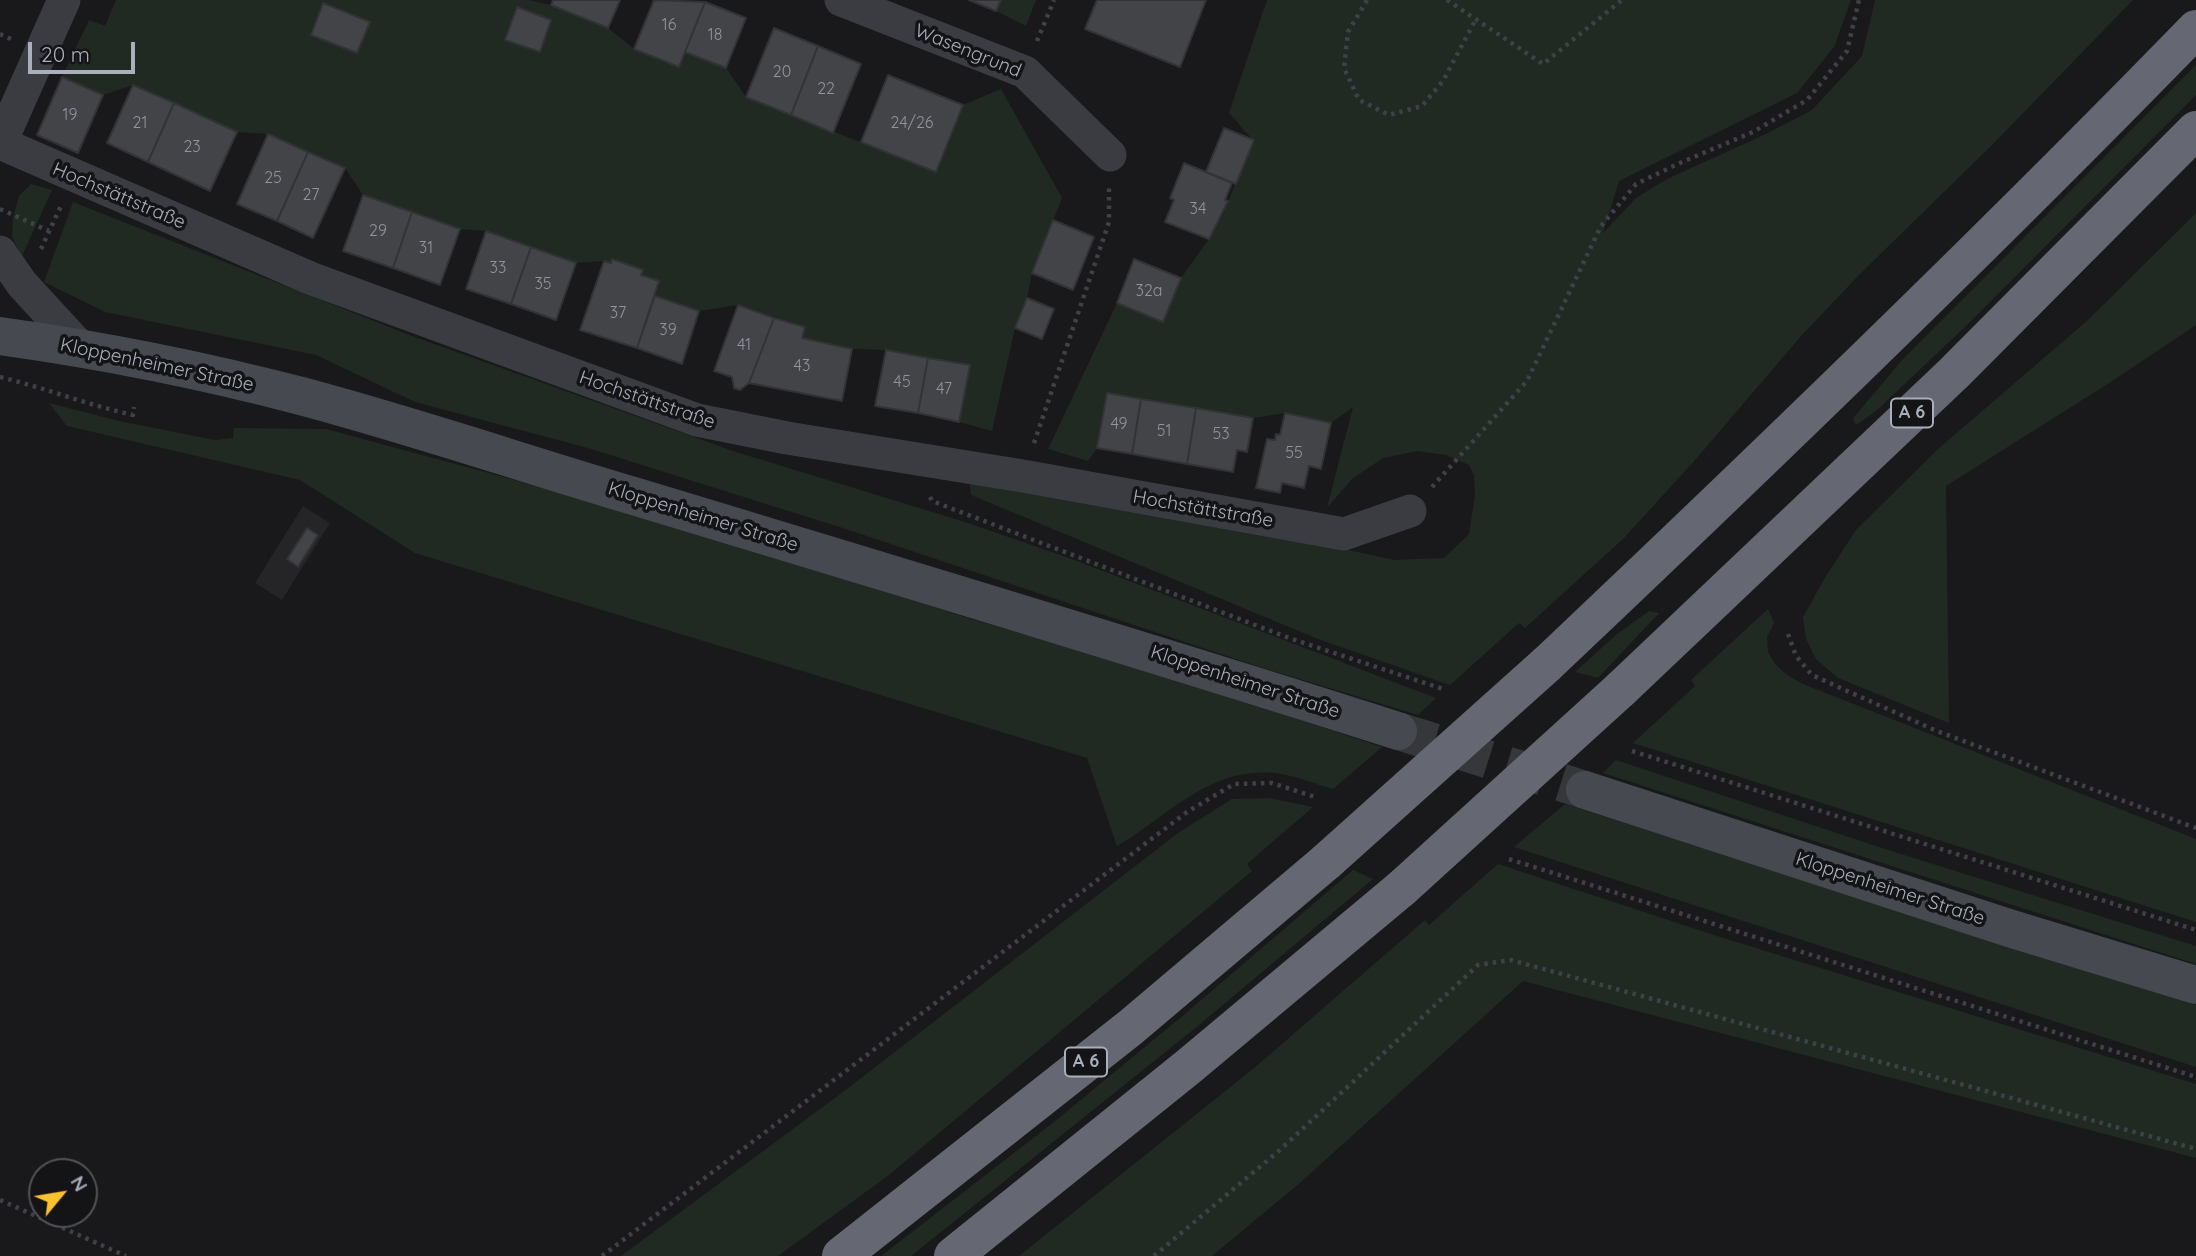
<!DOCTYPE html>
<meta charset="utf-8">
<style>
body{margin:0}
#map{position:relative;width:2196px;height:1256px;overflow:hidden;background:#19191b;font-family:Quicksand,sans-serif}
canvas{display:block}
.north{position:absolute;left:28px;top:1158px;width:70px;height:70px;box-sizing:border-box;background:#141416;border:2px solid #505258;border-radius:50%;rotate:60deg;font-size:19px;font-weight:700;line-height:28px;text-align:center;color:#aaafbc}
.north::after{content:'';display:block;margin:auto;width:24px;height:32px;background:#fdc02f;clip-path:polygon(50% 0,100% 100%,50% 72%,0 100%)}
.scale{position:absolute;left:28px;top:42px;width:107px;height:32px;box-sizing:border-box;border:4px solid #aaafbc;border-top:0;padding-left:9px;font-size:21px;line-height:24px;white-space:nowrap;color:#aaafbc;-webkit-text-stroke:5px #141416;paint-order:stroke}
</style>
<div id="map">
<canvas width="2196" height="1256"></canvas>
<div class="north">N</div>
<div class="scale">20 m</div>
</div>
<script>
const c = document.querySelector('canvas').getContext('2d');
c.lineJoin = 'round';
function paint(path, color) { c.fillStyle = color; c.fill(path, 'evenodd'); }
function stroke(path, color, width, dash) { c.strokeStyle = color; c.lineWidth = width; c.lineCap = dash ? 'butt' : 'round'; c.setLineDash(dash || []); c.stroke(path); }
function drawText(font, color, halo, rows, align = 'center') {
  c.font = font + ' Quicksand,sans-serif'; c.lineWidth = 7; c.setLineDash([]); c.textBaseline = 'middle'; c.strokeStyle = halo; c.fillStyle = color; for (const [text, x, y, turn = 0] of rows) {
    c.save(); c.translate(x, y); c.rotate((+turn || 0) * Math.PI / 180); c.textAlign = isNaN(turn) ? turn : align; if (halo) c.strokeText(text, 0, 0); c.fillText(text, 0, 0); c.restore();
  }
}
paint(new Path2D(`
 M303 506 330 523 282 600 255 583Z`), '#252528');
paint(new Path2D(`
 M116 0H529L551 5 608 28 634 49 685 52 726 68 746 97 936 172 963 105 1001 89 1062 198 1032 273 1027 298 1015 328 992 431 959 422 969 365 886 350 852 349 802 338 804 326 738 305 699 311 655 296 659 281 641 275 612 259 611 263 604 261 576 263 486 231 460 229 363 195 345 168 268 134 237 132 133 85 103 95 62 77 89 20 105 26Z
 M1001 0H1036L1026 26 996 11Z
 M1267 0H1851L1834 47 1797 93 1619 181 1603 233 1636 198 1667 179 1764 135 1812 110 1862 56 1875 0H2133L1994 143 1859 275 1801 336 1696 459 1624 538 1525 628 1519 623 1450 685 1318 639 971 495 969 479 1316 543 1394 560 1444 558 1469 534 1475 496 1474 476 1469 465 1446 455 1417 451 1383 458 1352 479 1327 508 1353 407 1331 423 1285 413 1253 418 1107 393 1097 448 1088 461 1048 449 1117 303 1163 322 1181 278 1209 239 1218 218 1221 219 1253 140 1229 113Z
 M2196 65V95L1965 327 1876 411 1856 425 1853 418 1904 358Z
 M31 184 52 190 22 256 12 237 13 218 19 196Z
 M73 202 412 336 733 451 965 522 1069 558 1436 698 1418 715 1257 666 849 530 588 448 415 402 316 355 105 312 44 282Z
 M2196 213V325L2106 385 1946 486 1949 723 1838 678 1816 659 1806 639 1803 617 1826 576 1856 530 1938 449 2088 320Z
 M49 403 119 421 215 440 233 438 234 428 326 429 622 509 971 619 1174 678 1382 747 1333 789C1315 784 1294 775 1275 773 1208 767 1169 816 1117 846L1087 758 415 553 300 480 67 426Z
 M1768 609 1774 623 1767 637 1768 652 1775 664 1787 675 1803 684 2196 839V922L1633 743 1695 686 1691 680Z
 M1649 611 1659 613 1598 678 1575 672 1617 634Z
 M1616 760 1888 850 2196 946V964L1603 773Z
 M1269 798 1313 807 1247 864 1252 871 889 1175 778 1256H621L843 1092 1178 833 1232 799Z
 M1565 804 2196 1005V1067L1514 847Z
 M1498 864 1717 936 2196 1084V1158L1523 981 1301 1182 1212 1256H1019L1253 1069 1425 920 1429 925Z
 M1353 870 1373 879 1199 1025 911 1256H881L1054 1122 1186 1013Z`), '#202a22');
const building = new Path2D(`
 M553 0H620L608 28 551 5Z
 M654 0 705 2 679 67 634 49Z
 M969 0H1001L996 11Z
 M1097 0H1206L1180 67 1085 29Z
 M705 2 746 18 726 68 685 52Z
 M323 3 370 22 357 53 311 35Z
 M517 7 551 20 540 52 505 40Z
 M774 28 818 46 791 115 746 97Z
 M818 46 861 64 833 133 791 115Z
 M888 75 963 105 936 172 861 142Z
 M62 77 103 95 78 153 37 135Z
 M133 85 174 103 148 162 107 143Z
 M174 103 237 132 210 191 148 162Z
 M1224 128 1254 140 1236 184 1206 172Z
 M268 134 308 152 277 221 237 204Z
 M308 152 345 168 313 238 277 221Z
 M1184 163 1232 183 1225 200 1228 201 1209 239 1165 222 1174 200 1170 198Z
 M363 195 412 212 393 268 343 251Z
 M412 212 460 229 440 285 393 268Z
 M1053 220 1094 237 1073 290 1032 273Z
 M486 231 531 247 511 304 466 289Z
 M531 247 576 263 556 320 511 304Z
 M612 259 643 270 641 275 659 281 637 348 580 330 604 261 611 263Z
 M1134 259 1181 278 1163 322 1117 303Z
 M655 296 699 311 682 364 637 348Z
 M1027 298 1054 309 1042 339 1015 328Z
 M738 305 774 318 749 383 740 390 734 388 732 377 714 371Z
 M774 318 805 327 802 338 852 349 842 401 749 383Z
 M886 350 928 358 918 413 875 406Z
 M928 358 970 365 959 422 918 413Z
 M1107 393 1141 399 1132 454 1097 448Z
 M1141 399 1196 408 1187 464 1132 454Z
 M1196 408 1253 418 1247 452 1237 450 1233 472 1187 464Z
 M1285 413 1331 423 1321 469 1309 466 1304 488 1282 483 1280 493 1256 488 1267 439 1275 440 1276 434 1280 435Z
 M307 528 318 535 298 567 287 559Z`);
paint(building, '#434448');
stroke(building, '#333337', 2);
stroke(new Path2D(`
 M1398 731 1585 790`), '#36373b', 38, [38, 19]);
stroke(new Path2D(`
 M1367 0 1348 32 1344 68 1359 100 1389 115 1422 106 1443 81 1476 19
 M1447 0 1543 64 1622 0
 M0 34 11 39
 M1037 41 1054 0
 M0 209 49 231
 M41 249 61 206
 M0 377C45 388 88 405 133 415L134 407
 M1034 443 1109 222V187
 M1432 487 1527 381 1601 226 1636 184 1682 162 1753 132 1807 100 1847 51 1859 0
 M930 497 932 501 1289 638 1446 690
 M1788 634 1796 656 1812 675 1845 690 1937 731 2196 828
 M1632 751 2196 930
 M1509 859 2196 1077
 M0 1200 126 1256
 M602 1256 1187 812 1234 784 1272 783 1315 797
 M1154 1256 1281 1149 1478 965 1511 960 2196 1149`), '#3f4148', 4.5, [3.5, 5]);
stroke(new Path2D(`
 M841 0 1025 72 1110 155
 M0 143 310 278 697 420 787 438 1023 476 1344 534 1410 511
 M0 144 64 0
 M0 252 22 284 81 348`), '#3b3c42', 33);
stroke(new Path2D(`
 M0 336C101 350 202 370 301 396 414 426 525 464 637 497 891 574 1145 650 1398 731
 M1585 790 2009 928 2196 985`), '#474951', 38);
stroke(new Path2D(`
 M1547 664C1767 456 1985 246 2196 29
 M1621 689 1954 373 2196 130
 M841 1256 1131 1027 1326 862
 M953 1256 1188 1067 1402 888`), '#656872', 38);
stroke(new Path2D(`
 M1326 862 1547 664
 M1402 888 1621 689`), '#656872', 38);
drawText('16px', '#90949f', null, [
 ["16",669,25],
 ["18",715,35],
 ["20",782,72],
 ["22",826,89],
 ["19",70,115],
 ["21",140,123],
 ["24/26",912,123],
 ["23",192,147],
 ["25",273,178],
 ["27",311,195],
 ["34",1198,209],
 ["29",378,231],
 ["31",426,248],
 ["33",498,268],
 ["35",543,284],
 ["32a",1149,291],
 ["37",618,313],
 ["39",668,330],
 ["41",744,345],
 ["43",802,366],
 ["45",902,382],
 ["47",944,389],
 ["49",1119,424],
 ["51",1164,431],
 ["53",1221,434],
 ["55",1294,453]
]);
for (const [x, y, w] of [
 [1912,413,42],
 [1086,1062,42]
]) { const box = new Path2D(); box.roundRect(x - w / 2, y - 14.5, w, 29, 5); c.fillStyle = '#141416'; c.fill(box); stroke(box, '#aaafbc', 2); }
drawText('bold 18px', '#aaafbc', null, [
 ["A 6",1912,413],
 ["A 6",1086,1062]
]);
drawText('19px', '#aaafbc', '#141416', [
 ["Wasengrund",968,51,22],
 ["Hochstättstraße",119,196,23],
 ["Kloppenheimer Straße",157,365,12],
 ["Hochstättstraße",647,400,19],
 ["Hochstättstraße",1203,509,10],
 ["Kloppenheimer Straße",703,517,17],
 ["Kloppenheimer Straße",1245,682,18],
 ["Kloppenheimer Straße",1890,889,18]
]);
</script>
